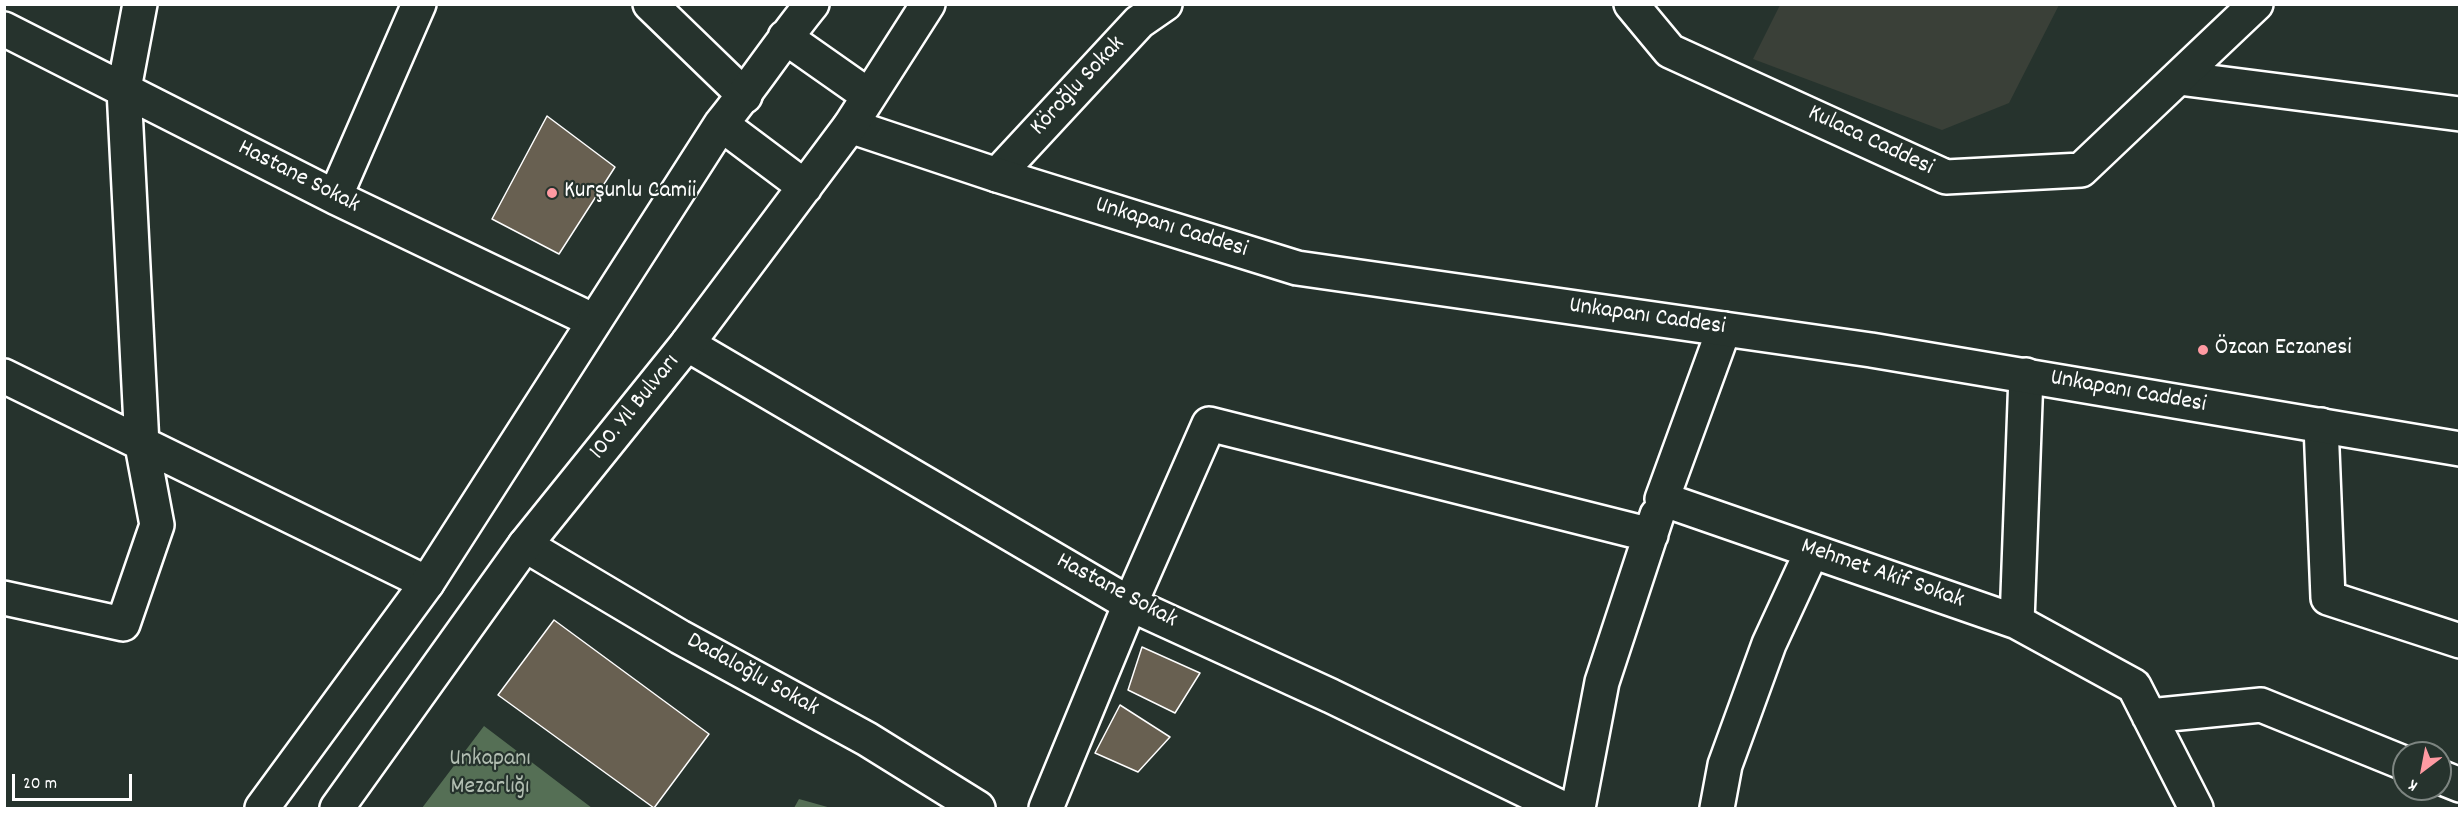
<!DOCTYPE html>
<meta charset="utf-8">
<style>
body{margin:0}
#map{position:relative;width:2464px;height:813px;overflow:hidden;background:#26332d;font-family:Dekko,sans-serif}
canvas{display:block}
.frame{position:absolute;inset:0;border:6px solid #fff;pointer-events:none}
.north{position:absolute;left:2392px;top:741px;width:60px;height:60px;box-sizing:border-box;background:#26332d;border:2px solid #7d8581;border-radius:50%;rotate:212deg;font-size:16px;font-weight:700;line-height:24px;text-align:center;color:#fff}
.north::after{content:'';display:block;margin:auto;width:21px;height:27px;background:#ff9aa2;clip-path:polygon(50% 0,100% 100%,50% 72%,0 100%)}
.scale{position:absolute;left:12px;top:774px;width:120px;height:27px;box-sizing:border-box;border:3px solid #fff;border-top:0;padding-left:8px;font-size:18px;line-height:21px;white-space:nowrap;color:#fff;-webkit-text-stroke:4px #26332d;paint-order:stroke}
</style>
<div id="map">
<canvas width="2464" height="813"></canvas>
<div class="frame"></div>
<div class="north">K</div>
<div class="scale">20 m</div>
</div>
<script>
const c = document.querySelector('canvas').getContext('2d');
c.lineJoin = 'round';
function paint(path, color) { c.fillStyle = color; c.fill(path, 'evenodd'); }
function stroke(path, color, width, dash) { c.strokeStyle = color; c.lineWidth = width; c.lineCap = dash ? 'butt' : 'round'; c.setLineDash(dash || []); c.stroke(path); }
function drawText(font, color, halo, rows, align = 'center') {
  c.font = font + ' Dekko,sans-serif'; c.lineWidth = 4.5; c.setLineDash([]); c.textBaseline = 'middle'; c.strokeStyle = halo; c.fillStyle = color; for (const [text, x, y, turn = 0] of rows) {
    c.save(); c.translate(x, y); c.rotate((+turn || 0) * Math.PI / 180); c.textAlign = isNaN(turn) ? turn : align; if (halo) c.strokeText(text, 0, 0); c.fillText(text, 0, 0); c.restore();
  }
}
paint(new Path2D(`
 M1780 5V4L2059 5 2009 103 1942 130 1753 59Z`), '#3a4038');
paint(new Path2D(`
 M484 726 592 808H422Z
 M799 799 831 808H794Z`), '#556f55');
const building = new Path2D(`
 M547 116 615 167 559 254 492 219Z
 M554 620 709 734 654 808 498 695Z
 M1142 647 1200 673 1175 713 1128 690Z
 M1120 705 1170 737 1138 772 1095 753Z`);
paint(building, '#686051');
stroke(building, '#fff', 1.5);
const minor = new Path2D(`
 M4 29 335 197 594 321
 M2179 78 2460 114
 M997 175 1139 22 1165 4
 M335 197 419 4
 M1724 329 1662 499 2017 622 2134 686 2196 808
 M687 344 1130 604 1331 696 1562 808
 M4 376 427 583
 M2321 425 2328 598 2460 641
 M525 545 680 637 867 739 978 808
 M4 598 123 624 157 525 142 445 124 89 140 4
 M2017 622 2026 375
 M2149 716 2261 705 2404 763
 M2440 777 2460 785
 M1046 808 1130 604 1209 424 1651 535
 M1578 808 1602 682 1657 515
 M1717 808 1725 765 1769 644 1812 551`);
const secondary = new Path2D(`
 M650 4 745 96
 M1631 4 1670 51 1946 177 2081 170 2256 4
 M850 126 997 175 1297 268 1871 350 2460 449`);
const primary = new Path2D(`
 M785 37 869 96
 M721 124 805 187
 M262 808 427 583 721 124C753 85 780 43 812 4
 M337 808 525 545 687 344 850 126 928 4`);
stroke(minor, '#fff', 38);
stroke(secondary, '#fff', 38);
stroke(primary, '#fff', 38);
stroke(minor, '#26332d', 33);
stroke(secondary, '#26332d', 33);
stroke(primary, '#26332d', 33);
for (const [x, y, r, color] of [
 [552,193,6,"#ff9aa2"],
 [2203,350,6,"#ff9aa2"]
]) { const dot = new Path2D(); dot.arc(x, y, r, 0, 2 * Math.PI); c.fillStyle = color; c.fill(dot); stroke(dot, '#26332d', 2); }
drawText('24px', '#fff', '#26332d', [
 ["Köroğlu Sokak",1079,87,-47],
 ["Kulaca Caddesi",1870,142,25],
 ["Hastane Sokak",298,178,27],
 ["Unkapanı Caddesi",1171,229,17],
 ["Unkapanı Caddesi",1647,318,8],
 ["Unkapanı Caddesi",2128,393,10],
 ["100. Yıl Bulvarı",636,408,-51],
 ["Mehmet Akif Sokak",1882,575,19],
 ["Hastane Sokak",1116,592,28],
 ["Dadaloğlu Sokak",752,676,29]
]);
drawText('24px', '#fff', '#26332d', [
 ["Kurşunlu Camii",564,193],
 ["Özcan Eczanesi",2215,350]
], 'left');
drawText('24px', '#b2beb2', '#26332d', [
 ["Unkapanı",490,761],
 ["Mezarlığı",490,789]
]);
</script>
